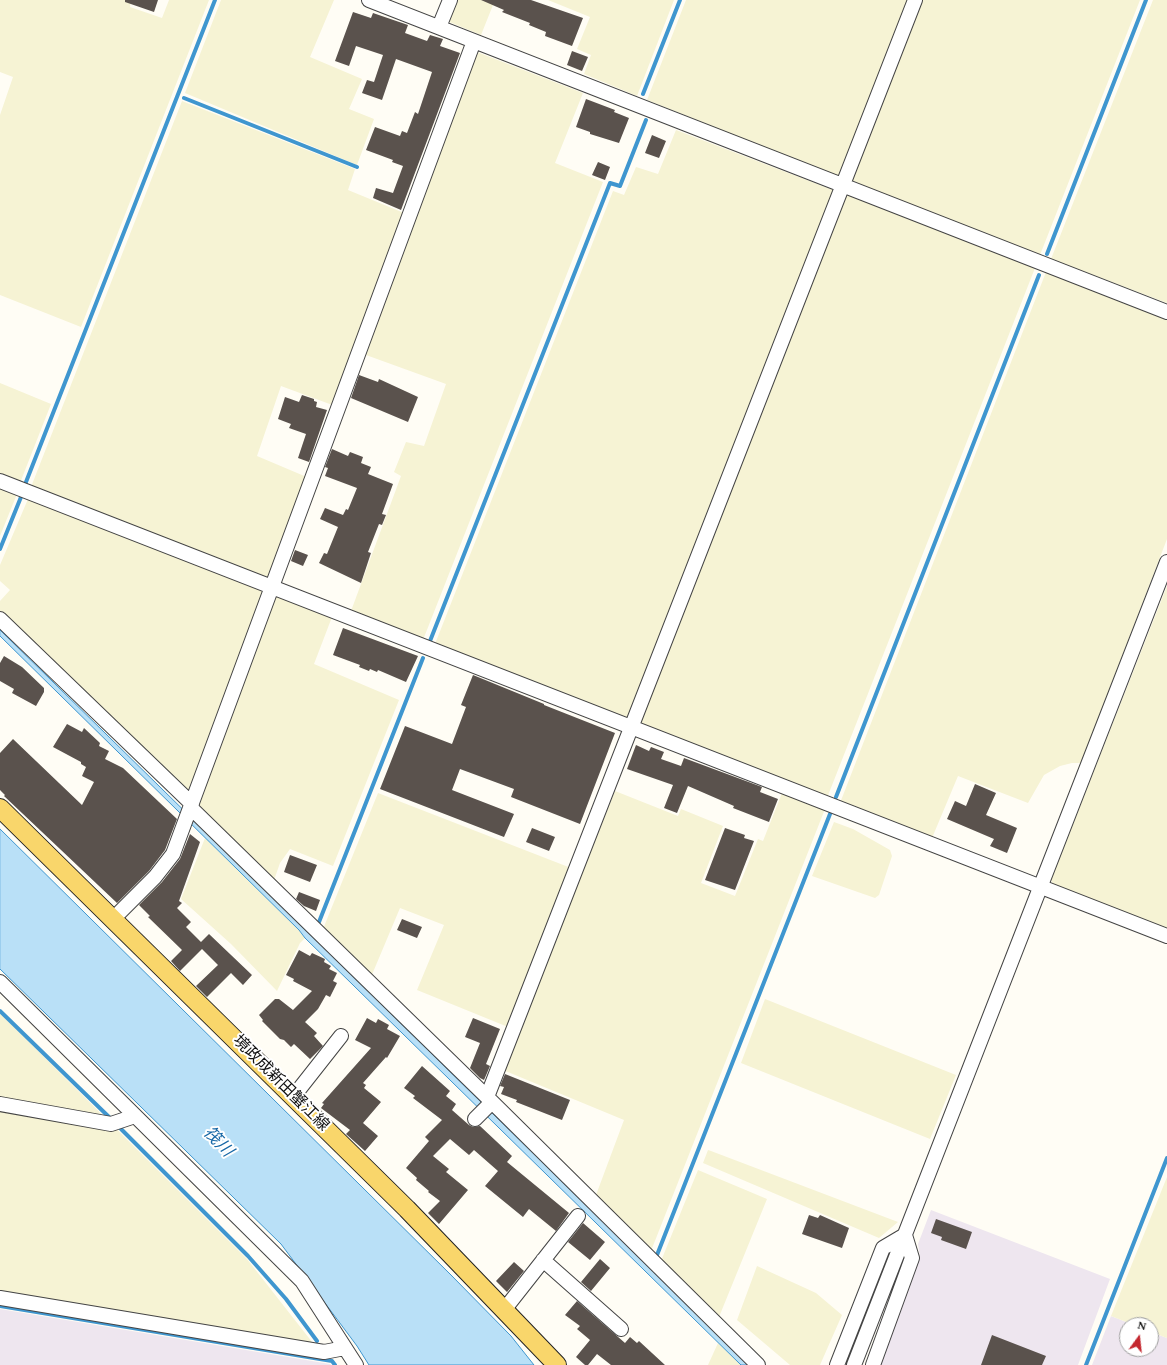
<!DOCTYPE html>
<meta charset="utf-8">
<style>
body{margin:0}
#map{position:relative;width:1167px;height:1365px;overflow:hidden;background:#fffdf5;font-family:Spectral,serif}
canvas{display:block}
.north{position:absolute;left:1119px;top:1317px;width:40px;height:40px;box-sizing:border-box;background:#fff;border:1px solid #a0a0a0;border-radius:50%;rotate:15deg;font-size:11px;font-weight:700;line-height:16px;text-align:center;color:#111}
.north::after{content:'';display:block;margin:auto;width:14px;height:18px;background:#c4262e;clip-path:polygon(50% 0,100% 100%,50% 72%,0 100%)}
</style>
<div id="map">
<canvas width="1167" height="1365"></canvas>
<div class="north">N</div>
</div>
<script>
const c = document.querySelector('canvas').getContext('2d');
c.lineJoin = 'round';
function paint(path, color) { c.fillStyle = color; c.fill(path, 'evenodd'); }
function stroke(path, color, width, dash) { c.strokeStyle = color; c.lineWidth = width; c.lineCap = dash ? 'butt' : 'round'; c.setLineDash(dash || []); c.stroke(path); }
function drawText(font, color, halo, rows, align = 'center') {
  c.font = font + ' Spectral,"Noto Sans JP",serif'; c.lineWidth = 4; c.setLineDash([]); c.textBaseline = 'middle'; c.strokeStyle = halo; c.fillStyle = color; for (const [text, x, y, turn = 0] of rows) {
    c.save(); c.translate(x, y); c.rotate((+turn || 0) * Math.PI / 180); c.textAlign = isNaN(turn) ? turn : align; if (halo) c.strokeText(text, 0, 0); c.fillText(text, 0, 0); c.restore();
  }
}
paint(new Path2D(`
 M931 1210 1110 1279 1078 1365H878L920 1257 918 1244Z
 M0 1309 330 1364 331 1365H0Z
 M1111 1316 1134 1325H1127V1349H1151V1332L1167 1338V1365H1092Z`), '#eee6ef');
paint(new Path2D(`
 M0 0H129L131 1 130 7 162 18 169 0H209L81 327 0 295V115L13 77 0 72Z
 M221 0H334L310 57 362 79 349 109 374 119 357 165 185 93Z
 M455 0H495L481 35 447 21Z
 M548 0H674L637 96 584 74 591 55 577 49 590 17Z
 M686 0H910L844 173 837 176 647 100Z
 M920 0H1140L1040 255 853 183 850 177Z
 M1153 0H1167V303L1051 259Z
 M477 52 583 93 555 163 603 182 423 640 351 611 401 476 394 472 406 442 424 446 446 384 366 355Z
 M182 101 355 169 348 190 404 213 335 406 281 386 257 456 309 478 271 577 267 579 31 487Z
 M676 130 833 190 835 196 631 717 624 719 435 644 613 191 624 195 636 167 658 174Z
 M850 195 1035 268 827 798 641 726 639 722 843 197Z
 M1046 272 1167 320V539L1081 763H1072L1060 766 1044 775 1028 803 958 776 932 838 840 803Z
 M0 383 51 404 20 483 0 475Z
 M0 488 17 494 0 536Z
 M28 499 265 590 190 795 0 612V601L10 590 0 581V565Z
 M1167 586V931L1054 887 1051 880Z
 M279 596 332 617 314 664 399 700 333 866 290 849 280 863 273 883 196 805 273 599Z
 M615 791 678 816 681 809 723 826 701 883 735 896 758 839 763 841 782 793 825 809 651 1251 596 1195 624 1120 503 1070Z
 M378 793 571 868 508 1027 417 990 444 925 400 908 371 977 323 929Z
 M834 822 853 829 890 850 892 856 879 895 875 898 812 876Z
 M205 838 299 930 305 938 300 943 277 991 231 944 181 899Z
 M765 999 956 1075 930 1139 741 1063Z
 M0 1013 247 1259 316 1347 0 1293Z
 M708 1150 711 1151 898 1222 879 1238 703 1163Z
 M698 1170 767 1199 719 1317 661 1261Z
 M1167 1177V1338L1151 1332V1325H1134L1111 1316Z
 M757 1266 816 1293 842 1315 820 1365H790L737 1320Z
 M718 1343 741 1365H708Z`), '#f6f3d4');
const water = new Path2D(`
 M0 630 749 1365H741L305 938 299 930 0 636Z
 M0 829 451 1275 511 1336 534 1365H369L357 1346 281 1244 0 969Z`);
paint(water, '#b9e0f7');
stroke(water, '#3f96cf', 1);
stroke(new Path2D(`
 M643 94 680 0
 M184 98 357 167
 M1047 254 1146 0
 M26 482 215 0
 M0 549 21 497
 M430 641 610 183 620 186 646 120
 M836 797 1039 275
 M319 922 423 658
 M0 1011 109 1117
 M121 1129 248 1256 286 1299 317 1341
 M657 1255 830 814
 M0 1306 332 1361 335 1365
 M1086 1365 1167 1158`), '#3f96cf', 4);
paint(new Path2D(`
 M125 0H158L154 12 125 2Z
 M481 0H531L583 18 572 46 545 36 546 32 529 25 530 23 502 12 504 10Z
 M353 12 371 18 373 13 408 25 405 33 427 41 430 35 443 39 440 46 460 53 401 210 373 198 376 188 393 193 403 166 392 162 393 160 366 150 375 127 400 136 402 131 407 133 415 112 418 114 432 72 396 59 382 100 362 93 367 80 374 82 383 55 356 46 349 66 335 61Z
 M572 51 588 57 582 71 567 65Z
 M586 99 615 110 614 112 629 118 619 143 590 134V132L576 127Z
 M652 135 666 141 659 158 645 153Z
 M598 162 610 167 605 180 592 175Z
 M359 375 378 382 379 379 418 397 408 422 351 398Z
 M302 395 314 399V401L317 402 316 407 327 410 309 462 298 458 306 434 289 428 291 424 278 419 285 397 299 402Z
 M332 449 348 456 350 452 363 457 361 463 371 467 368 474 393 484 382 514 386 515 382 525 379 524 368 552 371 553 361 583 319 563 324 553 327 554 338 527 320 519 325 508 343 515 346 509 348 510 357 488 325 476 328 468 325 467Z
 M295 550 308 555 303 566 291 561Z
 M343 628 418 656 406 682 378 670 377 672 370 669 369 671 359 667 360 665 333 655Z
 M4 656 22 667 44 688V692L36 706 12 693 14 689 0 681V663Z
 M473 675 544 704V705L615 733 580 824 511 797 514 789 460 769 452 790 514 814 504 837 380 789 405 726 452 744 466 707 461 705Z
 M67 724 82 732 84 728 100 743 99 746 109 751 105 759 123 768 177 819 165 850 149 871 117 903 4 796 5 795 0 790V753L13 739 82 805 94 782 82 776 86 767 81 764V762L53 747Z
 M636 745 649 751 651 747 664 752 661 759 681 766 684 758 762 787 760 792 778 799 769 822 733 808 734 806 688 786 677 813 664 808 673 785 627 769Z
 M975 784 996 793 986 815 1017 828 1007 853 990 846 994 839 947 819 955 801 966 806Z
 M532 828 555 837 549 851 526 842Z
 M725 828 745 835 744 838 754 841 735 890 705 880Z
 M190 834 200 842 179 901 182 903 177 908 191 922 186 927 201 942 209 934 252 975 243 985 231 973 207 997 196 986 218 965 202 949 180 971 171 961 182 950 148 917 150 916 139 905 162 882 180 859Z
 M290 855 317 865 310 882 284 872Z
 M299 892 320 900 316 911 304 906 296 899Z
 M402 919 422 927 417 938 397 930Z
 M299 950 310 956 312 953 325 959 324 962 331 966 329 969 337 973 333 981 337 983 330 997 326 995 318 1009 305 1022 317 1033 314 1036 323 1046 310 1059 294 1044 291 1047 284 1040 280 1039 262 1021 263 1020 259 1015 275 999H279L293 1010 312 991 293 981 294 979 286 975Z
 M367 1018 376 1023 378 1019 389 1025 387 1029 400 1036 387 1058 386 1057 363 1083 366 1085 364 1088 381 1102 363 1123 378 1136 365 1151 346 1134 350 1130 321 1108 324 1104 322 1103 371 1048 355 1040Z
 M473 1018 500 1029 486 1064 490 1066 484 1080 480 1078 470 1068 480 1043 465 1037Z
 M422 1066 450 1091 446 1096 456 1104 452 1110 469 1125 473 1127 480 1126 512 1156 507 1162 569 1213 556 1231 529 1209 523 1217 485 1186 498 1171 474 1150 469 1155 450 1139 433 1156 449 1169 446 1172 468 1190 439 1224 428 1213 440 1201 428 1192 429 1191 416 1180 417 1178 406 1168 429 1141 425 1137 442 1120 413 1098 415 1096 404 1088Z
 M505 1074 570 1100 562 1120 516 1102 517 1100 501 1094 504 1087 500 1086Z
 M809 1215 818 1218 820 1215 849 1228 842 1248 802 1234Z
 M936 1219 972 1232 966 1249 941 1240 942 1237 931 1233Z
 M583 1223 605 1242 590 1260 568 1242Z
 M600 1259 610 1268 591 1291 581 1282Z
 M514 1262 524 1271 507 1292 496 1281Z
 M577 1301 625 1343 630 1337 637 1343 639 1341 665 1365H611L597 1354 588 1365H585L576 1357 590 1340 577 1329 580 1326 565 1315Z
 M992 1335 1046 1356 1042 1365H981Z`), '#5a524d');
const minor = new Path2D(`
 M369 0 1167 312
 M439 27 450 0
 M0 481 1167 936
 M0 619 192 804
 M191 808 487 1097 758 1365
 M113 919 155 877 173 854 474 41
 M0 982 302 1281 356 1365
 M293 1097 341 1036
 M487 1097 915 0
 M0 1104 111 1124 135 1116
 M475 1119 492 1102
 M543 1260 621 1329
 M0 1298 324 1352 345 1348
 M504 1310 578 1216
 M837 1365 883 1248 905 1235 912 1258 873 1365
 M854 1365 1167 562`);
const major = new Path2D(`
 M0 808 407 1209 557 1365`);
stroke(minor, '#444', 16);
stroke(major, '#222', 20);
stroke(minor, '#fff', 14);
stroke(major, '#f9d66b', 18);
drawText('16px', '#111', '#fff', [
 ["境政成新田蟹江線",280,1084,45]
]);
drawText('italic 17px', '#1768a6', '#fff', [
 ["筏川",217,1143,46]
]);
</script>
